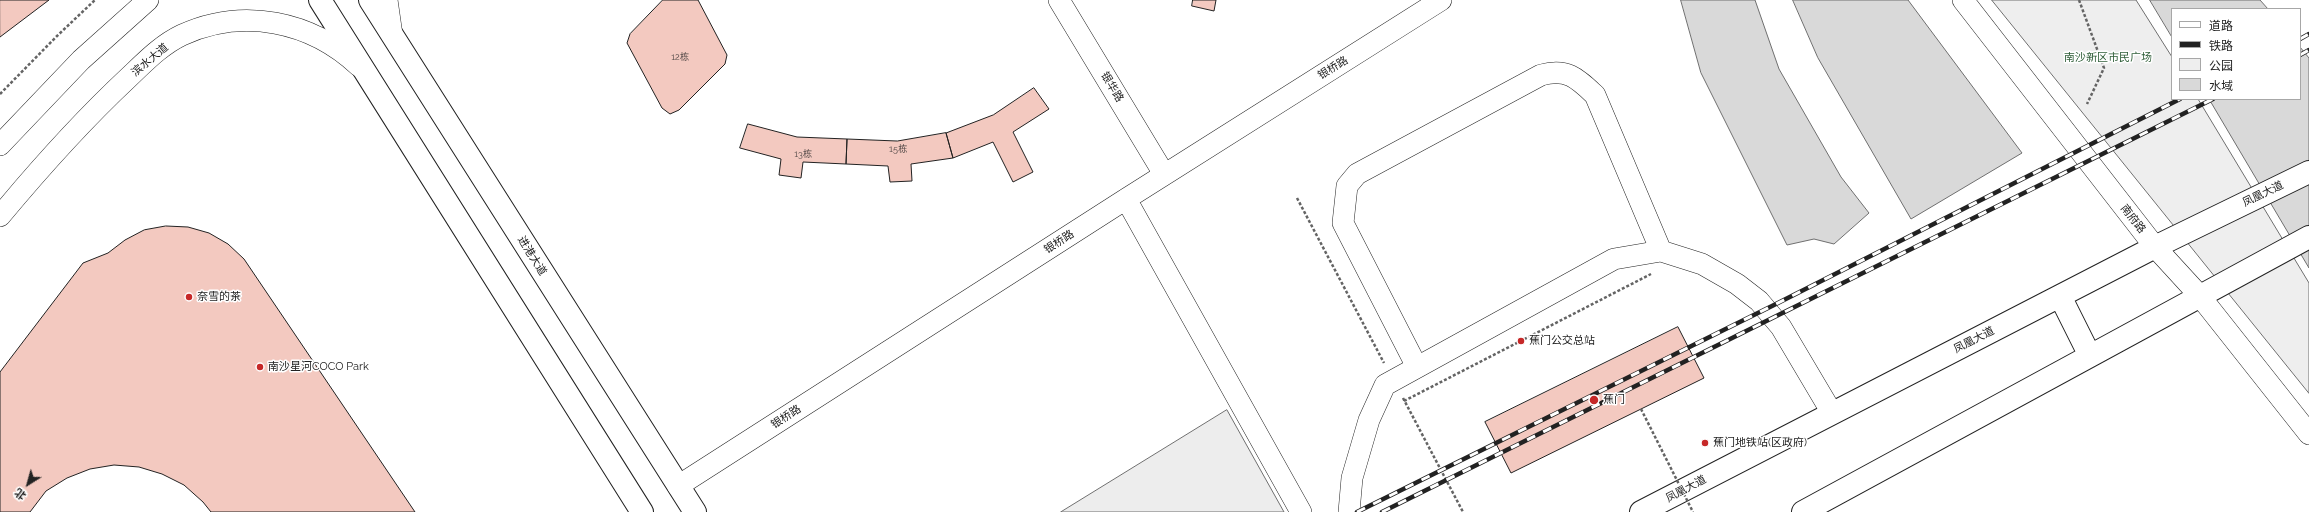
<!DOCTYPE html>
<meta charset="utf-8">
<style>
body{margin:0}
#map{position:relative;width:2309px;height:512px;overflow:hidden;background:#fff;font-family:Raleway,"Noto Sans SC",sans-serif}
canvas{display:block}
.legend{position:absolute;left:2171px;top:8px;width:130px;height:92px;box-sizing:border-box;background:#fff;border:1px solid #a7a7a7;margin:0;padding:5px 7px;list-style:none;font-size:12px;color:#222}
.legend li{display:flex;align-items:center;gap:8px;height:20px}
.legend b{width:20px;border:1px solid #a7a7a7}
.north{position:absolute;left:8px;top:464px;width:40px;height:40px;-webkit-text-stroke:3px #fff;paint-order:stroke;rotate:217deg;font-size:11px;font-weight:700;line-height:16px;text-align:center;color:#222}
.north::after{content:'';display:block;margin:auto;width:14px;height:18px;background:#222;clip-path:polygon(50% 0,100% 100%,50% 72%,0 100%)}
</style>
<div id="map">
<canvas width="2309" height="512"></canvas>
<ul class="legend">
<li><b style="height:5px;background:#fff"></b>道路</li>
<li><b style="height:5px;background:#222"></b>铁路</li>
<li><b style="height:11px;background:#eee"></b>公园</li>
<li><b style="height:11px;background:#d9d9d9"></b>水域</li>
</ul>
<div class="north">北</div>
</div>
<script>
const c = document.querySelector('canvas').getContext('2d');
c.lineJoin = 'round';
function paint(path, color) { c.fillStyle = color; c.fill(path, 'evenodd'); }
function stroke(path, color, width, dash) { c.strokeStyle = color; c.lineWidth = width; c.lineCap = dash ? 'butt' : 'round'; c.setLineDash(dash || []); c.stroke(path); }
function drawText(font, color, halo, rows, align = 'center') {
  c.font = font + ' Raleway,"Noto Sans SC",sans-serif'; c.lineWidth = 3; c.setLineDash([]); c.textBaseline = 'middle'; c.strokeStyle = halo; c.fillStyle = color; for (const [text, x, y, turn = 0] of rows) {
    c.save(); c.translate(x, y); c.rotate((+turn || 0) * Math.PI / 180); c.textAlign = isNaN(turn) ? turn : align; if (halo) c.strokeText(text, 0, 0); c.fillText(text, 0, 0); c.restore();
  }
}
const green = new Path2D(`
 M1992 0H2136L2172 57V99H2198L2309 283V393Z`);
paint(green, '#eee');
stroke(green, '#6f6f6f', 1);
const parking = new Path2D(`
 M1227 410 1284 512H1061Z`);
paint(parking, '#ededed');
stroke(parking, '#6f6f6f', 1);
const water = new Path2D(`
 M1681 0H1755L1779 69 1841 177 1869 213 1834 244 1814 239 1787 245 1701 73Z
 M1793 0H1908L2022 153 1911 219 1818 58Z
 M2150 0H2260L2268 9H2172V37Z
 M2300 47 2309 58V268L2209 99H2300Z`);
paint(water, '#d9d9d9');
stroke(water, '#6f6f6f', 1);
const building = new Path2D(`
 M0 0H49L0 37Z
 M663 0H698L727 55 725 64 679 110 670 114 662 108 627 43 630 34Z
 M1193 0H1216L1214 11 1192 6Z
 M1034 88 1049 109 1013 132 1033 172 1013 182 993 142 953 158 946 133 993 115Z
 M748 124 797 137 847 139 846 164 803 162 801 178 779 175 781 159 740 148Z
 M946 133 953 158 911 164 912 181 890 182 888 166 846 164 847 139 897 141Z
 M166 226 188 227 209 233 228 244 244 259 415 512H211L203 502 184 485 162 474 139 467 114 465 90 469 67 478 46 491 30 512H0V372L83 263 108 253 125 240 144 230Z
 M1678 327 1704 378 1511 473 1485 422Z`);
paint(building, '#f3c9c0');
stroke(building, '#222', 1);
const minor = new Path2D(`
 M387 0 392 35
 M1059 0 1164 174
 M1963 0 2155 247 2199 295 2309 434
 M0 145 81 60 148 0
 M1126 199 1301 512
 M0 216C40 168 82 121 128 78 145 62 161 45 182 35 243 7 311 21 359 66
 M1417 367 1343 223 1347 186 1357 174 1541 75C1567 68 1577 78 1595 95L1661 251
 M678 486 1126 199 1441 0
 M1349 512 1352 478 1369 420 1385 385 1614 259 1661 251 1702 264 1737 284 1759 301 1781 327 1832 413`);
const major = new Path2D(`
 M2060 296 2090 356
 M1641 512 2155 247 2309 172
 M1803 512 2309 237`);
const highway = new Path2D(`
 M320 0 642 512
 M370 0 695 512`);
stroke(minor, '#222', 22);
stroke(major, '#222', 24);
stroke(highway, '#222', 24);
stroke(new Path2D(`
 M2079 0 2104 68 2087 104
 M0 94 57 36 95 0
 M1297 198 1384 363
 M1403 398 1463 512
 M1404 401 1651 274`), '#646464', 2.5, [3, 2]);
stroke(minor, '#fff', 21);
stroke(major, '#fff', 22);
stroke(highway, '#fff', 22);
const rail = new Path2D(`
 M2300 39 2309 34
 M2300 55 2309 50
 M1357 512 1772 306 2180 99
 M1382 512 2213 99`);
stroke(rail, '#222', 4.5);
stroke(rail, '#fff', 3, [9]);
stroke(new Path2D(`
 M1641 409 1693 512`), '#646464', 2.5, [3, 2]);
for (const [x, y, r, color] of [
 [189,297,4,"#c62828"],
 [1521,341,4,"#c62828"],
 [260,367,4,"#c62828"],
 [1594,400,5,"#c62828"],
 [1705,443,4,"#c62828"]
]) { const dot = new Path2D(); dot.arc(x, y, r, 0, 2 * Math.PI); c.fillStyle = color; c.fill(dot); stroke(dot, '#fff', 1.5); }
drawText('9px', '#564c4a', null, [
 ["12栋",680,57],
 ["15栋",898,149],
 ["13栋",803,154]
]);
drawText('11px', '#2f5e38', '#fff', [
 ["南沙新区市民广场",2108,58]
]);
drawText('11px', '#222', '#fff', [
 ["滨水大道",150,60,-40],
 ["银桥路",1333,68,-32],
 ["银华路",1112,87,59],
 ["凤凰大道",2263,194,-26],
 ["南府路",2133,219,52],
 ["银桥路",1059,242,-33],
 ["进港大道",532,256,58],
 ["凤凰大道",1974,340,-27],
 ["银桥路",786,417,-33],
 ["凤凰大道",1686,489,-28]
]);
drawText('11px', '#222', '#fff', [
 ["奈雪的茶",197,297],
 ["蕉门公交总站",1529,341],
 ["南沙星河COCO Park",268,367],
 ["蕉门",1603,400],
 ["蕉门地铁站(区政府)",1713,443]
], 'left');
</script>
